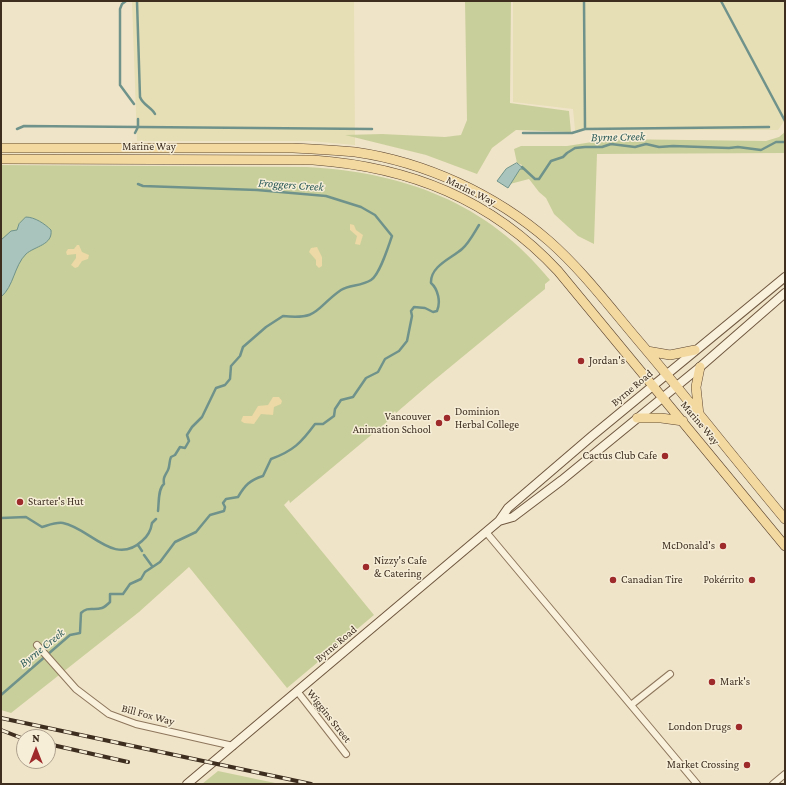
<!DOCTYPE html>
<meta charset="utf-8">
<style>
body{margin:0}
#map{position:relative;width:786px;height:785px;overflow:hidden;background:#f0e4c8;font-family:"Crimson Pro",serif}
canvas{display:block}
.frame{position:absolute;inset:0;border:2px solid #3d2e20;pointer-events:none}
.north{position:absolute;left:16px;top:729px;width:40px;height:40px;box-sizing:border-box;background:#f7eed8;border:1px solid #ada18e;border-radius:50%;rotate:0deg;font-size:11px;font-weight:700;line-height:16px;text-align:center;color:#3d2e20}
.north::after{content:'';display:block;margin:auto;width:14px;height:18px;background:#9e2a2b;clip-path:polygon(50% 0,100% 100%,50% 72%,0 100%)}
</style>
<div id="map">
<canvas width="786" height="785"></canvas>
<div class="frame"></div>
<div class="north">N</div>
</div>
<script>
const c = document.querySelector('canvas').getContext('2d');
c.lineJoin = 'round';
function paint(path, color) { c.fillStyle = color; c.fill(path, 'evenodd'); }
function stroke(path, color, width, dash) { c.strokeStyle = color; c.lineWidth = width; c.lineCap = dash ? 'butt' : 'round'; c.setLineDash(dash || []); c.stroke(path); }
function drawText(font, color, halo, rows, align = 'center') {
  c.font = font + ' "Crimson Pro",serif'; c.lineWidth = 3; c.setLineDash([]); c.textBaseline = 'middle'; c.strokeStyle = halo; c.fillStyle = color; for (const [text, x, y, turn = 0] of rows) {
    c.save(); c.translate(x, y); c.rotate((+turn || 0) * Math.PI / 180); c.textAlign = isNaN(turn) ? turn : align; if (halo) c.strokeText(text, 0, 0); c.fillText(text, 0, 0); c.restore();
  }
}
paint(new Path2D(`
 M132 1H354L355 145 310 141H137Z
 M513 1H785V120L778 130H575L573 109 513 102Z`), '#e6deb5');
paint(new Path2D(`
 M465 1H513L511 2 510 103 569 111 571 132 516 130 492 148 477 174 426 155 345 135 382 134 445 137 461 135 467 120Z
 M785 132V153L597 154 594 244 578 236 554 214 546 198 539 192 529 179 510 184 522 165 517 163 514 149 521 146H567L611 139 766 141 779 137Z
 M1 165 306 167C403 172 487 202 550 280L545 284V289L432 382 396 413 395 411 393 413 394 416 290 503 289 500 284 505 374 615 287 688 189 567 139 612 11 713 1 710Z
 M218 771 280 784H202Z`), '#c9cf9b');
paint(new Path2D(`
 M350 224 354 225 356 230 363 235 360 245 355 244 357 236 350 230Z
 M77 245H79L82 252 89 255 88 259 82 261 78 267 75 268 71 265 76 258V254L67 255 66 252 68 249H74Z
 M317 247 322 257V266L319 268 316 265V260L309 252 311 248Z
 M273 397H279L282 401 281 404 274 407 273 415 261 414 254 424 244 423 241 421 243 416H252L258 406 268 405Z`), '#ecd9a5');
const water = new Path2D(`
 M517 163 524 169H520L508 188 497 181 506 169Z
 M26 217C35 217 45 224 51 230 53 245 35 246 26 254 14 266 14 286 1 297V240L11 231 17 230 19 224Z`);
paint(water, '#a9c4bc');
stroke(water, '#6f938a', 1);
stroke(new Path2D(`
 M126 1 122 4 120 9V85L134 104
 M137 1 140 97C143 105 151 107 155 114
 M584 1 585 129
 M721 1 785 121
 M17 129 24 126 372 129
 M135 133 138 127V119
 M523 133H572L585 129 769 127
 M522 167 535 179H539L551 161 563 157 567 153 575 148 585 147H602L611 144 635 147 646 144 659 147 673 146 729 148 738 147 761 150 776 142H785
 M138 184 143 186 257 190 326 196 361 207 375 215 392 236C388 247 380 274 371 280 362 286 349 285 341 290 315 308 320 320 283 316L266 327 243 347 240 356 231 366 230 379 225 385 216 388 202 417 192 427 187 435 189 441 185 448 180 447 175 455 171 457C169 461 170 466 168 470 165 476 163 477 164 484 158 488 159 503 158 511
 M1 518 26 517 42 527C49 525 56 522 63 523 90 528 114 567 142 541 147 537 151 530 152 523L156 519
 M138 545 142 551
 M144 555 152 566
 M1 695 70 635 80 633 81 613C88 606 93 611 102 608 105 607 108 604 110 602V594H123L130 584 141 579 145 572 160 562 175 542 196 532 210 515 224 511 225 507 223 503 226 499 238 497C245 485 250 480 263 476L271 459C293 451 301 443 315 424H323L334 416 335 409 341 400 353 397 366 378 378 372 385 359 399 351 407 341 412 316 411 311 414 307 425 308 433 312 437 311C441 302 438 289 431 283 430 266 452 258 462 249 469 243 474 233 479 225`), '#6f938a', 2.5);
const street = new Path2D(`
 M486 532 697 784
 M37 645 76 689 109 714 136 724 233 746
 M297 691 346 754
 M631 705 670 674
 M773 784 785 774`);
const secondary = new Path2D(`
 M499 521 513 517 562 480 700 367 785 293
 M187 784 499 521 508 508 592 436 785 277`);
const primary = new Path2D(`
 M1 148H293C314 149 334 150 355 152 425 162 495 194 549 241 582 270 609 306 637 339 687 398 735 459 785 519
 M1 159 313 160C410 167 491 199 558 271L785 546
 M647 351 670 355 695 350
 M699 415 696 387 700 367
 M637 418H661L683 421`);
stroke(street, '#8d765c', 8);
stroke(secondary, '#6f573f', 10);
stroke(primary, '#5b4430', 10);
stroke(street, '#faf1dc', 6);
stroke(secondary, '#faf1dc', 8);
stroke(primary, '#f3d9a0', 9);
const rail = new Path2D(`
 M1 718 311 784
 M1 730 24 739
 M48 744 128 762`);
stroke(rail, '#3d2e20', 4);
stroke(rail, '#f7eed8', 2.5, [8]);
for (const [x, y, r, color] of [
 [581,361,4,"#9e2a2b"],
 [447,418,4,"#9e2a2b"],
 [439,423,4,"#9e2a2b"],
 [665,456,4,"#9e2a2b"],
 [20,502,4,"#9e2a2b"],
 [723,546,4,"#9e2a2b"],
 [366,567,4,"#9e2a2b"],
 [613,580,4,"#9e2a2b"],
 [752,580,4,"#9e2a2b"],
 [712,682,4,"#9e2a2b"],
 [739,727,4,"#9e2a2b"],
 [747,765,4,"#9e2a2b"]
]) { const dot = new Path2D(); dot.arc(x, y, r, 0, 2 * Math.PI); c.fillStyle = color; c.fill(dot); stroke(dot, '#f7eed8', 1.5); }
drawText('11px', '#3d2e20', '#f7eed8', [
 ["Marine Way",149,147],
 ["Marine Way",471,191,26],
 ["Byrne Road",632,388,-40],
 ["Marine Way",700,423,50],
 ["Byrne Road",336,644,-40],
 ["Bill Fox Way",148,715,15],
 ["Wiggins Street",329,716,52]
]);
drawText('11px', '#3d2e20', '#f7eed8', [
 ["Jordan's",589,361],
 ["Dominion",455,412],
 ["Herbal College",455,425],
 ["Vancouver",431,417,"right"],
 ["Animation School",431,430,"right"],
 ["Cactus Club Cafe",657,456,"right"],
 ["Starter's Hut",28,502],
 ["McDonald's",715,546,"right"],
 ["Nizzy's Cafe",374,561],
 ["& Catering",374,574],
 ["Canadian Tire",621,580],
 ["Pokérrito",744,580,"right"],
 ["Mark's",720,682],
 ["London Drugs",731,727,"right"],
 ["Market Crossing",739,765,"right"]
], 'left');
drawText('italic 12px', '#2f5d5a', '#f7eed8', [
 ["Byrne Creek",618,137,-1],
 ["Froggers Creek",291,185,4],
 ["Byrne Creek",42,648,-39]
]);
</script>
